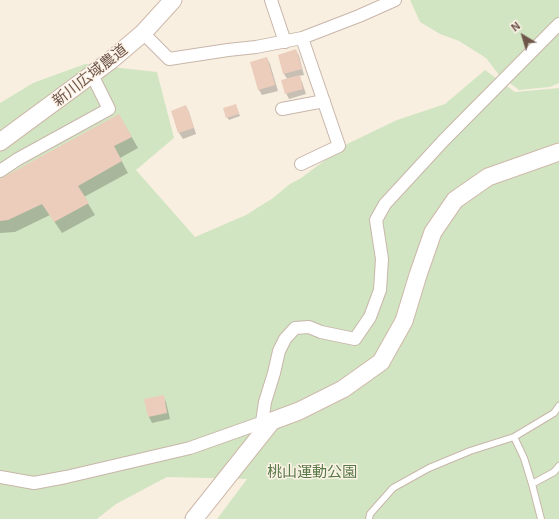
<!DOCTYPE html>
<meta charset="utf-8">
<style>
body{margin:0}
#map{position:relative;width:559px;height:519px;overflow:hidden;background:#f9efe1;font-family:"Exo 2",sans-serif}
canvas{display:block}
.north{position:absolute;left:503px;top:16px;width:40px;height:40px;-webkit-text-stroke:3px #fdf3e7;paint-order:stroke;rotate:322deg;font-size:11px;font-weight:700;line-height:16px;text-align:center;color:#6e564b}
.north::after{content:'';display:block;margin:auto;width:14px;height:18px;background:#6e564b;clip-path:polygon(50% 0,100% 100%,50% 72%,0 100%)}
</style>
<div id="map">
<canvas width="559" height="519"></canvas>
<div class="north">N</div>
</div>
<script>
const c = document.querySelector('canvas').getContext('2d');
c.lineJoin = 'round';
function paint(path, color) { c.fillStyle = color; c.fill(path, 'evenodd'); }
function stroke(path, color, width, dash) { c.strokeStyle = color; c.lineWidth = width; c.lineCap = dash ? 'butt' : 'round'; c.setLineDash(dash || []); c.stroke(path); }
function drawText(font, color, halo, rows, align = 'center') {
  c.font = font + ' "Exo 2","Noto Sans JP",sans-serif'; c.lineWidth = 3; c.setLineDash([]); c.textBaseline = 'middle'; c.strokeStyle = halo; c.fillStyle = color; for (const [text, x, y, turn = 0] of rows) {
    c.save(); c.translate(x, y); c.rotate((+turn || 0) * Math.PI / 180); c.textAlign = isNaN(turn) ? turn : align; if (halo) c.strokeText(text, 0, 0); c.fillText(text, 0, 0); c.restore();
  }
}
paint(new Path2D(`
 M410 0H559V83L550 87 519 90 499 75 486 58 459 41 440 34 420 22Z
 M85 64 157 72 174 138 136 170 195 237 246 215 273 198 290 184 301 178 347 144 397 120 445 104 485 70 515 92 559 88V519H217L247 479 167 477 116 504 97 519H0V103L33 83Z`), '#d2e5c2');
paint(new Path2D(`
 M296 50 299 56 304 75 299 76 302 82 306 94 289 99 286 93 288 80 284 74 279 55Z
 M267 58 270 64 278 91 262 95 259 90 251 63Z
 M186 106 189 112 196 134 183 139 179 133 172 111Z
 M237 108 240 116 229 120 227 117Z
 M126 127 138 148 120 158 128 173 84 197 95 215 62 233 50 215 15 232 0 233V180Z
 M163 396 166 402 170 419 152 423 149 417 146 400Z`), '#0003');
paint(new Path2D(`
 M296 49 302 69 283 74 278 55Z
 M267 57 275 85 258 90 250 62Z
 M300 75 303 89 285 94 281 80Z
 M236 104 239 114 226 118 223 108Z
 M186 105 194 128 178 133 171 111Z
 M119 114 132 137 114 146 122 161 78 186 89 203 54 222 42 204 8 220 0 221V179Z
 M164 395 167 413 148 417 144 399Z`), '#eccdbc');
const lane = new Path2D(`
 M514 437 524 458 532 484 541 519
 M532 484 554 472 559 466
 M369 519 370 514 393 488 429 468 470 451 514 437 554 413 559 406`);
const street = new Path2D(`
 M271 0 285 42
 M143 33 169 59 228 50 256 47 302 38 359 16 395 0
 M282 109 324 101
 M301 164 339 146 302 38
 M0 171 18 159 109 109 92 75
 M262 422 265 402 274 373 279 351 285 339 295 328 309 327 321 332 355 339 370 317 380 290 382 259 376 220 385 204 444 140 559 24
 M0 477 34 483 66 477 190 448 269 420`);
const secondary = new Path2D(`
 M0 142 110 61 143 33 173 0
 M194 519 272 421 299 411 343 389 381 362 404 321 418 275 433 232 455 200 488 177 559 152`);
stroke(lane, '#c8b6aa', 8);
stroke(street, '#c8b6aa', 14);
stroke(secondary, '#ceb8aa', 19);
stroke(lane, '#fff', 6);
stroke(street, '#fff', 12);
stroke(secondary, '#fff', 17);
drawText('15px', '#6e564b', '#fdf3e7', [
 ["新川広域農道",90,75,-38]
]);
drawText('15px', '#577847', '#fdf3e7', [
 ["桃山運動公園",312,472]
]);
</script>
